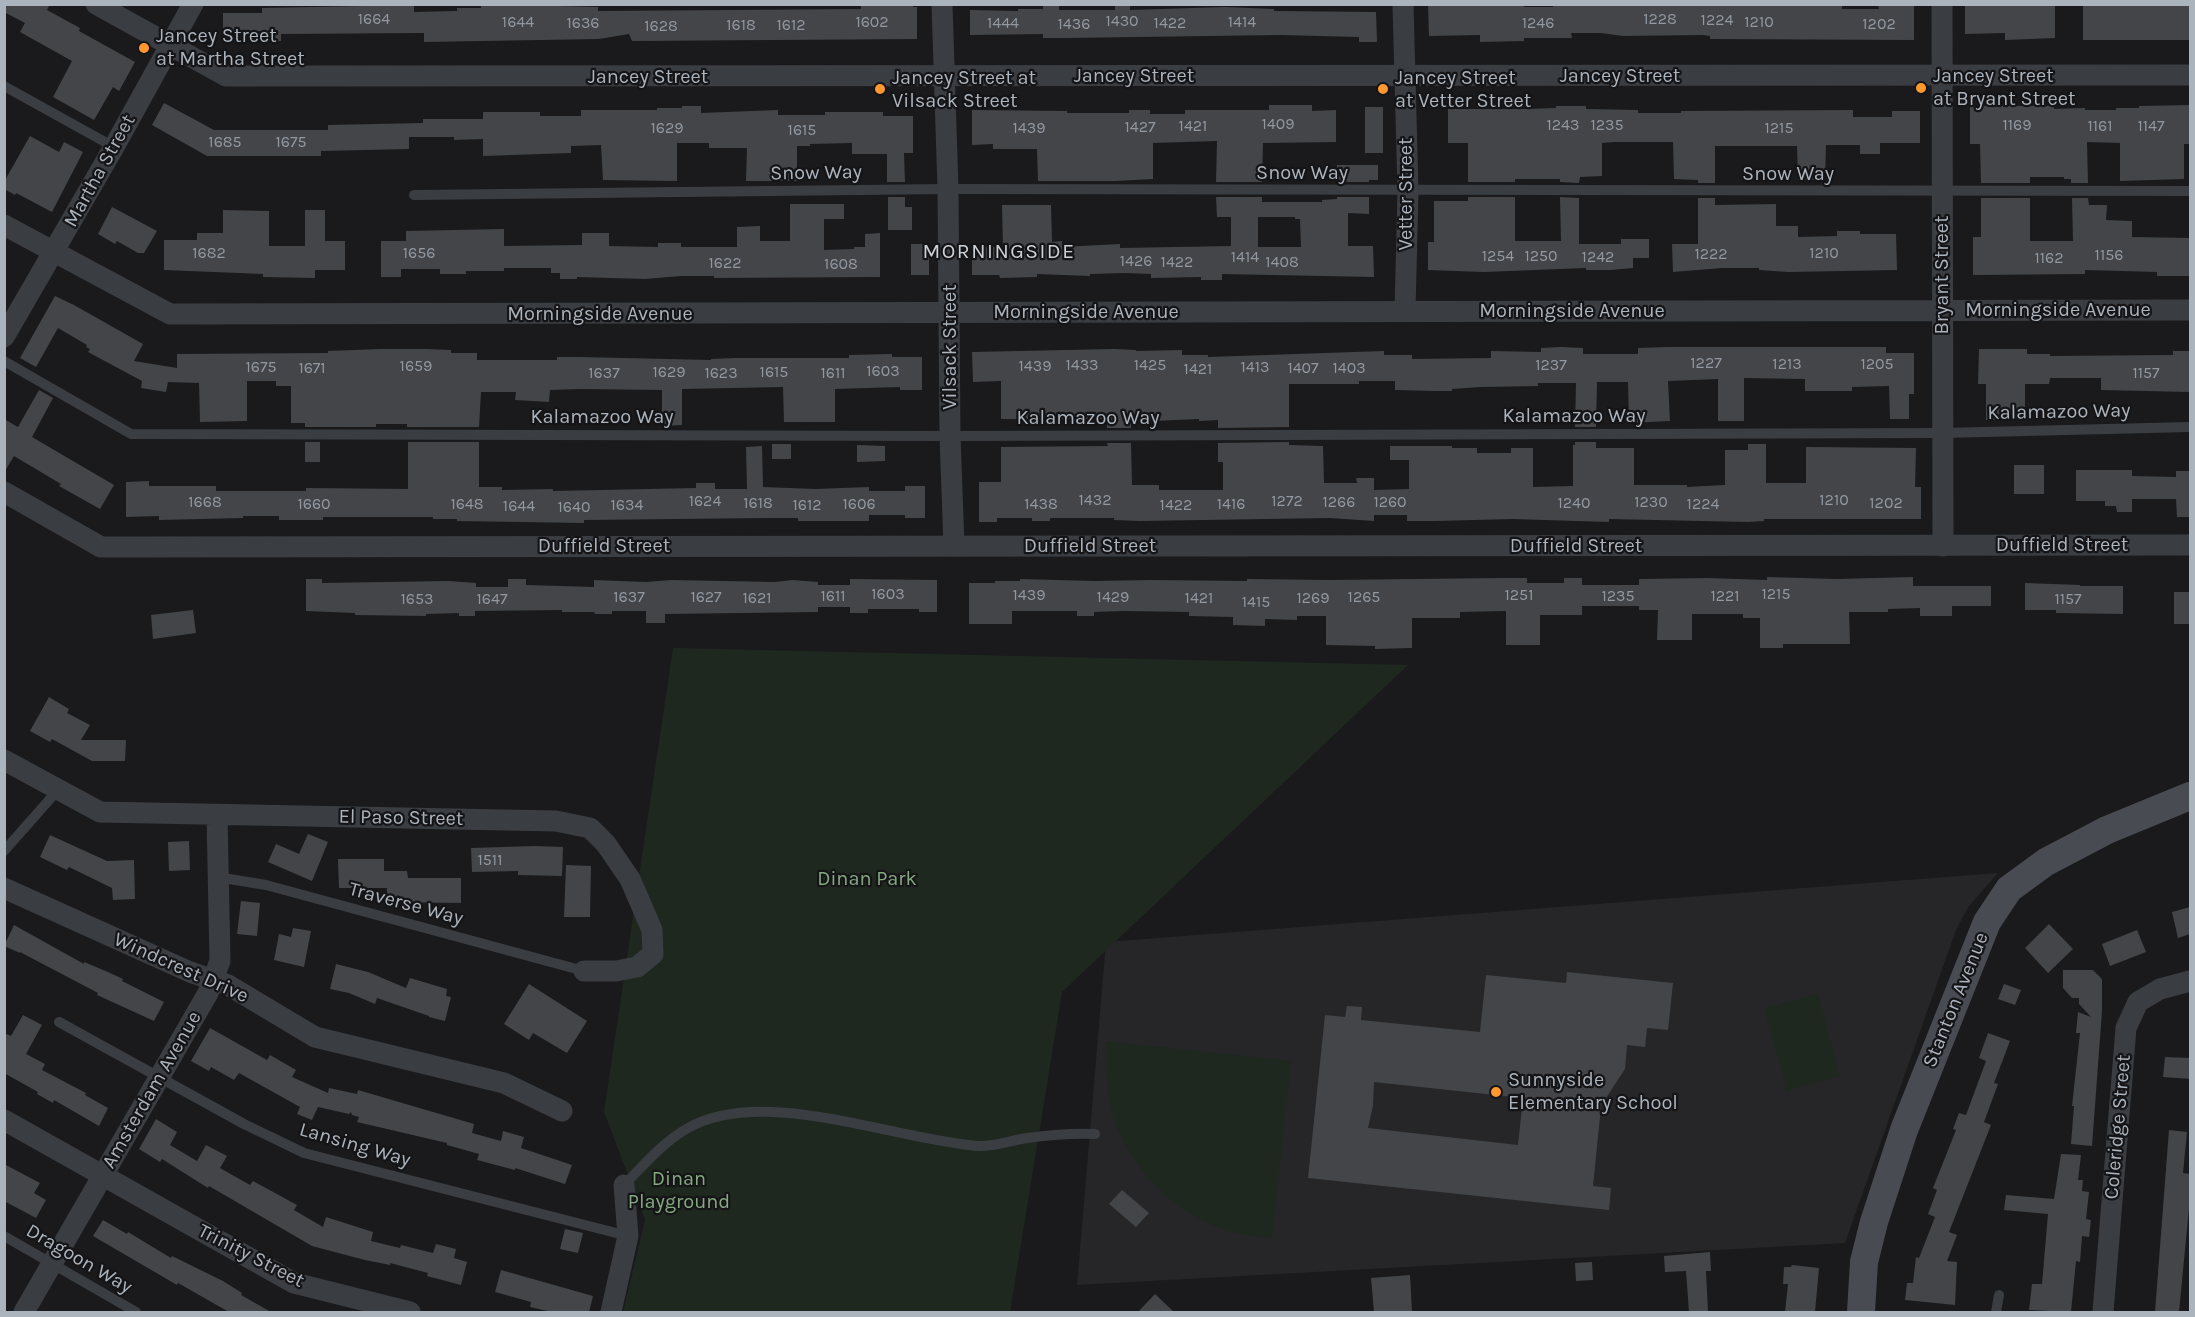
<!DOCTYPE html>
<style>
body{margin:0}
#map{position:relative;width:2195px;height:1317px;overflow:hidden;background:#1a1a1c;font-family:Karla,sans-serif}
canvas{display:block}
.frame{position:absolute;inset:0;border:6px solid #abb3bd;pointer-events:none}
</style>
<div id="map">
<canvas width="2195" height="1317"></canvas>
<div class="frame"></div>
</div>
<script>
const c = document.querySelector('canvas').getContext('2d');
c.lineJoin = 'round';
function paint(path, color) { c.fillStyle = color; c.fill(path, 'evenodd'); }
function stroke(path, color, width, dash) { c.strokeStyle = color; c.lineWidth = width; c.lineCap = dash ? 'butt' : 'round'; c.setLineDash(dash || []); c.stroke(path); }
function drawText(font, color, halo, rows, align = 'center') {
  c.font = font + ' Karla,sans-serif'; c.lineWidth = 4.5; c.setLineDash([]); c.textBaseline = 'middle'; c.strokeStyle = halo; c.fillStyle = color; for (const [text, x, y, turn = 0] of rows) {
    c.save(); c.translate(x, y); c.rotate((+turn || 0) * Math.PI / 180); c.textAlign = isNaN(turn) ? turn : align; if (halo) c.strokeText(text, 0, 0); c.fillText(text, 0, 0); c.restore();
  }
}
paint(new Path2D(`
 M1998 873 1968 907 1956 930 1845 1243 1077 1285 1106 942Z`), '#262629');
paint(new Path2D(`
 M673 648 1408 665 1062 992 1010 1312H623L645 1220 604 1112Z
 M1818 994 1840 1076 1787 1091 1764 1008Z
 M1106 1041 1291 1061 1272 1239C1252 1236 1232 1234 1214 1226 1165 1205 1121 1157 1110 1105 1105 1083 1106 1062 1106 1041Z`), '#1f281f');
paint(new Path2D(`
 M4 4H50L47 10 80 28 79 31 135 62 119 91 113 87 94 120 53 97 72 61 20 32 25 23 4 12Z
 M481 4 598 7V11L861 9V4H913V7H917V39L632 41 629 34 599 39 424 42V33L281 34V41H262V31L223 32V13H262V8L414 5V12L457 11V8H481Z
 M1428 4H1524V7H1553V4H1842V9H1879L1878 5H1914V40L1710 39V36L1703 35 1623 36 1601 33H1571L1572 38H1524V41L1480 42V35L1429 36Z
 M1965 4H2055V38L2005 40V33L1965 34Z
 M2083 4H2190V40H2083Z
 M1115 5H1130V10L1225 7 1274 9V11L1376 12 1377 42H1359V37L1281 35 1066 38H1043V34L970 35V10L1018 11V9H1043V6H1059V10H1115Z
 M164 103 214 130H328V125L423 123V119H483V112H540V116H581V110H657V108H682V106H701V113L778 110V115H825V112H883V116H913V153H904L905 182H887V154H852V143L810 144V146H797V181H746L747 148H709V143H677V181L603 180 601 145 571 146V153L483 156V139L454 140V137H409V149L321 151V156H207L152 125Z
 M1269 105H1312V111L1336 110V142L1263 143 1262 182H1216L1217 141 1153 143V179L1115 181H1038L1037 149H993V144L972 145V110L1067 111V113H1129V110H1150V114H1185V110H1269Z
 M2190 105V144H2184V179L2120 181V143L2087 142 2088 183H2071V179H2064V177H2030V183H1981L1980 144H1970V106H2054V109L2085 108V110H2116V108H2139V106Z
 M1556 106H1586V109L1638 110V113H1681V111L1853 110V117H1892V111H1920V143H1880V154H1860V145H1826L1825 180H1798L1797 146H1715V183H1698V180L1674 179 1673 142H1614L1602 143V176L1580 177 1579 183 1560 182V179H1515V182H1468V143H1448V109H1528L1556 108Z
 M1365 107H1383V153H1365Z
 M30 136 59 152 64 142 83 152 52 212 16 193 15 195 4 189V182Z
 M1337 165H1378V180H1369V182H1337Z
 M888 197H905V207H912V230H888Z
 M1216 197H1262V202H1322V200L1337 199V197H1369V214L1348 213V246H1373L1374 277 1222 274V280H1201V277L1151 278V274L1125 273 1090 274V276L1037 274V277L1000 278 999 275H972V247H1003L1002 205H1051L1052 242 1062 241V247L1120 244V248L1231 246V217H1217ZM1258 217H1295V219H1300L1301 247H1258Z
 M1468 197H1515V241H1561L1560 197 1579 198V244H1621V239H1649V258H1633V268L1610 270H1586V268L1484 272 1428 270V242H1434V201H1468Z
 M1698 198H1715V205L1776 204V226H1798V237L1837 236V231H1860V234H1896L1897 270 1788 272 1759 270V268H1722L1673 272 1672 244H1698Z
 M1981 198H2030V241H2073L2072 198H2088L2089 205H2107L2106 220 2132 221V237L2190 238V276H2157V272L2085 270V274L1973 275V237H1981Z
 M790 204H844V219H824V250L854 249V247H865V234L880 233V277L714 278V276H681L645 279 577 277V279H560V273H551V268H504V271H466V274H440V269H401V277H381V241H406V231L504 229V246L582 245V233H609V246L658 247V243H681V247H737V227L760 226V241H790Z
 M112 207 157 231 144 253H138L117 241 115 244 98 234Z
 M223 210 269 211V246H305V210H325V241H345V270H315V278L263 277V274L164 270V240H197V233H223Z
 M911 244H929V275H911Z
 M55 296 74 305 143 344 134 361 177 368V354L328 353V351L380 349H427L451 350V353H477V360H557V357H580L711 360V359L735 358H849V355L892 354V357H922V390H900V387L835 389V422H784L783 387 682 389V425L662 426V390L580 389 550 390 549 402 515 400 516 392H481L479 427H407V424H376V427H305V423H291V386H276V381H247V421L200 422 199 383 168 382 166 392 141 388 142 381 88 352 90 349 86 347 87 345 58 328 36 367 20 358Z
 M1561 347 1583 348V354H1638V348L1668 347H1886V353H1914V394H1909V419H1890L1889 386 1852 387V391H1805V379L1744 378V421H1718V379L1668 381 1670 421 1629 423 1628 382H1597L1596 427H1575L1576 383H1538V386L1481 387 1452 389V391H1434L1395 390V381H1359V384H1289V427L1218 428V420L1199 421V419L1131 422V428H1107V419H1001V381L973 382 972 352 1114 349 1136 350V351L1182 350V355H1208V357L1384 351V355H1412V359L1491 358V351L1541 352V348Z
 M1979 349H2027V354H2050V356L2173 355V351H2190V392L2101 390V378H2050L2049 384H2025V419L1986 420V384H1978Z
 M39 390 53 398 32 437 114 485 100 509 59 486 61 484 14 456 4 473V419L18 427Z
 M305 442H320V462H305Z
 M408 442H479V487H502V490L553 489V491L696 488V483H715V489H747L746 447 762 446 763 487 815 489 869 487V491H905V486H925V518H905V515H869V521H798V518H768L584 520V523L457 521V519H433V517H323V520H279V516H243V518L159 520V516L126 517V482L149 481V486H216V491H306V488L408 489Z
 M1289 442V445L1323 446 1324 483H1357L1356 478H1374V490L1409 489V460H1390V446H1452V448H1477V453H1511V448H1533V487L1573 486V445H1575V442H1596V448H1634V485H1687V487L1725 485V450H1748V444H1766V483H1806V447L1916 448 1915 487H1921V519H1764V521L1748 522 1609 519V522L1513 519 1436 521H1407V515H1374V521L1330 518 1140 521 1114 520V518H1050V521H1032V518H997V522H979V482H1001V447L1108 446 1107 443H1131L1132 485H1159V490H1223V462H1218V443Z
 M772 444H791V459H772Z
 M857 445 885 446V461L857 462Z
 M2014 465H2044V494H2014Z
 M2076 470H2132V476L2176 477V471H2190V517H2177L2176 499H2132V512H2117L2116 506H2105V501H2076Z
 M1767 577 1837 579 1913 577V586H1991V606H1952V616H1920V608L1888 609V612H1849L1850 644H1783V648H1760V618H1743V614H1692V640H1657L1658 610H1639V606H1582V615H1540V645H1506V611L1460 612V618H1412V648L1375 649V646L1326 645V616H1297V620L1265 619V626L1233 625V617L1189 616V612L1123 611 1094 612V616H1077V611H1012V624H969V583H995V581H1020V579L1094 581 1150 580 1247 581V579L1329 580 1501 578H1527V583H1564V578H1582V585H1639V579L1707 578 1767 580Z
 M306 579H322V583L449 581 476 583V587H508V579H526V585L594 587V580L646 582 671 580 775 582 792 580 818 582V585H850V579L937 580V612H919V609H868V613H850V607H818V612L665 614V623H646V611H612V614H595L594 612H562V610L475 611V616H459V613L426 614V616L355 615V613L306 611Z
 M2025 583 2080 585V586H2123V614L2056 613V610H2025Z
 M2174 592H2190V624H2174Z
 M193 610 196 633 153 639 151 615Z
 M49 697 69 709 67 713 90 725 81 740H126L125 761H92L52 739 50 742 30 731Z
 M308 834 328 842 312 881 268 862 276 844 299 854Z
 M50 835 107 861 134 860 135 899 113 900 112 888 69 867 67 870 40 857Z
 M189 841 190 870 169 871 168 842Z
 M535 846 563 847 562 876 518 875V871L472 872 471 848Z
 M338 859H384V871H407L408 878H461V903L387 902V888H339Z
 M566 865 591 866 590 917H564Z
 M241 901 260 903 257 936 237 934Z
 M2190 907V934L2178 938 2172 912Z
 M2049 924 2073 949 2048 973 2025 948Z
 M14 925 84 964V962L108 972 123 979 122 981 164 1002 154 1021 97 995 98 993 20 952V953L4 946Z
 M293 928 311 931 304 967 274 960 279 934 291 937Z
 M2137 930 2146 952 2110 966 2102 944Z
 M336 964 368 972 406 988 410 978 447 989 446 996 451 997 445 1021 429 1017V1016L377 998 375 1004 349 993 330 989Z
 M2063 970H2093L2102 979V1011L2092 1146 2071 1144 2074 1106H2072L2080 1033H2076L2078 1012 2091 1017 2079 1004V998H2072L2063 988Z
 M1567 972 1673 983 1668 1030 1647 1028 1645 1047 1627 1045 1625 1069 1606 1098 1602 1097 1593 1186 1611 1188 1609 1210 1308 1178 1325 1015 1345 1017 1347 1006 1362 1007 1361 1020 1480 1032 1486 975 1566 983ZM1374 1082 1523 1098 1518 1145 1368 1128 1373 1106Z
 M529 984 587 1021 567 1053 533 1033 529 1040 504 1024Z
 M2004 984 2021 990 2015 1005 1998 999Z
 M23 1015 42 1025 26 1054 45 1064 42 1070 86 1093 85 1095 108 1108 99 1126 54 1100 53 1103 37 1094 38 1092 4 1073V1033L11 1036Z
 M210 1028 267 1060 270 1055 296 1070 292 1077 328 1093 329 1088 357 1094 358 1090 474 1124 472 1133 501 1141 503 1131 524 1137 521 1148 572 1165 565 1184 515 1168V1170L477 1160 479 1154 447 1145V1143L357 1122 359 1117 352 1115 351 1112 349 1114 318 1107 312 1120 297 1114 300 1107 239 1073 234 1080 211 1067 209 1071 191 1061Z
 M1988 1033 2010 1041 1994 1083 1998 1084 1984 1122 1991 1125 1949 1232 1957 1235 1947 1261 1957 1262 1955 1305 1905 1300 1907 1283H1913L1916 1257 1919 1258 1935 1217 1928 1214 1937 1190 1933 1188 1956 1130 1953 1129 1959 1113 1966 1115 1986 1061 1979 1058Z
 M2165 1057 2190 1058V1079L2163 1077Z
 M156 1119 177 1132 170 1145 197 1161 206 1145 227 1156 220 1168 250 1185 253 1181 297 1205 294 1210 323 1227 326 1217 373 1232 371 1241 400 1248 401 1245 433 1253 436 1244 456 1249 454 1258 467 1262 461 1285 427 1276 428 1273 390 1263V1265L365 1260 312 1246 209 1186 208 1188 162 1159 160 1162 139 1149Z
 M2169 1130 2187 1132 2183 1173 2190 1174V1198L2179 1312H2155Z
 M2061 1154 2081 1155 2078 1180H2083L2082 1191 2089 1192 2086 1219 2091 1220 2089 1237 2082 1236 2080 1262 2076 1261 2071 1312 2029 1310 2032 1284H2042L2048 1214 2004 1210 2006 1195 2054 1199Z
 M4 1164 40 1183 34 1193 46 1200 36 1218 4 1201Z
 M1122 1190 1149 1213 1136 1227 1109 1204Z
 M103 1220 127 1234 128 1232 171 1258 172 1256 223 1281 242 1293 241 1295 271 1312H229L178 1283 177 1285 93 1236Z
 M565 1229 583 1233 578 1253 560 1249Z
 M1710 1252 1711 1271H1706L1708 1312H1689L1686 1271 1665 1272 1664 1256Z
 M1592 1262 1593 1280 1576 1281 1575 1263Z
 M1792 1265 1819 1268 1815 1312H1785L1788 1284H1783L1784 1267H1791Z
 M501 1270 593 1296 589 1312H552L530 1307 531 1302 495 1292Z
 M1410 1275 1412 1312H1374L1371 1278Z
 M1155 1294 1174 1312H1138Z`), '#444549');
stroke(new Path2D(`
 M4 86 114 147
 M414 195 948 189 2190 191
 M4 361 131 434 950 436 1943 433 2190 427
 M4 851 58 790
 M217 877 266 885 584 971
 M59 1022 244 1124 304 1153 628 1236
 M624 1185C644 1165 663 1142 688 1128 763 1085 895 1140 978 1146 993 1147 1012 1140 1027 1138 1050 1135 1072 1133 1095 1134
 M4 1236 136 1312
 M1996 1312 1999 1295`), '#3a3d42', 10);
stroke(new Path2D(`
 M96 4 226 76 2190 75
 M942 4 948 189 950 436 954 546
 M1403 4 1408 191 1405 311
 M1942 4 1943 546
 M4 225 170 314 2190 310
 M4 337 114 147 193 4
 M4 492 101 547 2190 545
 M4 760 100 812 556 821 590 828 606 844 630 879 652 930 653 954 637 967 616 971H584
 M4 888 190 972 228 985 315 1037 504 1083 562 1111
 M4 1120 294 1283 410 1312
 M24 1312 208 993 220 961 217 815
 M611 1312 628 1236 624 1185
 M2103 1312 2126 1028 2138 1002 2160 989 2190 981`), '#3a3d42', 21);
stroke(new Path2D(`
 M1861 1312 1864 1262 1874 1222 1904 1130 1987 922 2009 889 2046 862 2107 830 2190 796`), '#484c52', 28);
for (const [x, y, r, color] of [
 [144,48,6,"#ff992f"],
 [1921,88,6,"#ff992f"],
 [880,89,6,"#ff992f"],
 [1383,89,6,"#ff992f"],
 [1496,1092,6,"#ff992f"]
]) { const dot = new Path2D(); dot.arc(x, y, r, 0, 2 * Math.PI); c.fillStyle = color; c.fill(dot); stroke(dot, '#151517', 2); }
drawText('16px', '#9198a0', null, [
 ["1664",374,19],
 ["1228",1660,19],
 ["1224",1717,20],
 ["1430",1122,21],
 ["1644",518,22],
 ["1602",872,22],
 ["1414",1242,22],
 ["1210",1759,22],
 ["1636",583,23],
 ["1444",1003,23],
 ["1422",1170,23],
 ["1246",1538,23],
 ["1436",1074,24],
 ["1202",1879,24],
 ["1618",741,25],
 ["1612",791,25],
 ["1628",661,26],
 ["1409",1278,124],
 ["1243",1563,125],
 ["1235",1607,125],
 ["1169",2017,125],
 ["1421",1193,126],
 ["1161",2100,126],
 ["1147",2151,126],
 ["1427",1140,127],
 ["1629",667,128],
 ["1439",1029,128],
 ["1215",1779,128],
 ["1615",802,130],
 ["1685",225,142],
 ["1675",291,142],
 ["1682",209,253],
 ["1656",419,253],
 ["1210",1824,253],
 ["1222",1711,254],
 ["1156",2109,255],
 ["1254",1498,256],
 ["1250",1541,256],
 ["1414",1245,257],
 ["1242",1598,257],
 ["1162",2049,258],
 ["1426",1136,261],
 ["1422",1177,262],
 ["1408",1282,262],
 ["1622",725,263],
 ["1608",841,264],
 ["1227",1706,363],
 ["1213",1787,364],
 ["1205",1877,364],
 ["1433",1082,365],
 ["1425",1150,365],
 ["1237",1551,365],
 ["1659",416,366],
 ["1439",1035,366],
 ["1675",261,367],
 ["1413",1255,367],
 ["1671",312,368],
 ["1407",1303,368],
 ["1403",1349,368],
 ["1421",1198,369],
 ["1603",883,371],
 ["1629",669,372],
 ["1615",774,372],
 ["1637",604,373],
 ["1623",721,373],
 ["1611",833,373],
 ["1157",2146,373],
 ["1432",1095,500],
 ["1210",1834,500],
 ["1624",705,501],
 ["1272",1287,501],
 ["1668",205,502],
 ["1266",1339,502],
 ["1260",1390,502],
 ["1230",1651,502],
 ["1618",758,503],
 ["1240",1574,503],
 ["1202",1886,503],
 ["1660",314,504],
 ["1648",467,504],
 ["1606",859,504],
 ["1438",1041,504],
 ["1416",1231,504],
 ["1224",1703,504],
 ["1634",627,505],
 ["1612",807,505],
 ["1422",1176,505],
 ["1644",519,506],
 ["1640",574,507],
 ["1603",888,594],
 ["1215",1776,594],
 ["1439",1029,595],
 ["1251",1519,595],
 ["1611",833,596],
 ["1235",1618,596],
 ["1221",1725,596],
 ["1637",629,597],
 ["1627",706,597],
 ["1429",1113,597],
 ["1265",1364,597],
 ["1621",757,598],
 ["1421",1199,598],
 ["1269",1313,598],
 ["1653",417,599],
 ["1647",492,599],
 ["1157",2068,599],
 ["1415",1256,602],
 ["1511",490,860]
]);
drawText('20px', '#abb3bd', '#151517', [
 ["Jancey Street",156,36],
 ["at Martha Street",156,59],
 ["Jancey Street",1933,76],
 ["at Bryant Street",1933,99],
 ["Jancey Street at",892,78],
 ["Vilsack Street",892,101],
 ["Jancey Street",1395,78],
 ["at Vetter Street",1395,101],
 ["Sunnyside",1508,1080],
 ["Elementary School",1508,1103]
], 'left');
drawText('20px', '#abb3bd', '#151517', [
 ["Jancey Street",1134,76],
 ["Jancey Street",1620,76],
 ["Jancey Street",648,77],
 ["Martha Street",100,171,-61],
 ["Snow Way",816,173,-1],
 ["Snow Way",1302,173],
 ["Snow Way",1788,174],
 ["Vetter Street",1406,194,-90],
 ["Bryant Street",1942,275,-90],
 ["Morningside Avenue",2058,310],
 ["Morningside Avenue",1572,311],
 ["Morningside Avenue",1086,312],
 ["Morningside Avenue",600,314],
 ["Vilsack Street",950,347,-90],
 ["Kalamazoo Way",2059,412,-1],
 ["Kalamazoo Way",1574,416],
 ["Kalamazoo Way",602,417],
 ["Kalamazoo Way",1088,418],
 ["Duffield Street",2062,545],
 ["Duffield Street",604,546],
 ["Duffield Street",1090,546],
 ["Duffield Street",1576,546],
 ["El Paso Street",401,818,1],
 ["Traverse Way",406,904,15],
 ["Windcrest Drive",181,968,24],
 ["Stanton Avenue",1956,1000,-68],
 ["Amsterdam Avenue",152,1090,-60],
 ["Coleridge Street",2118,1127,-85],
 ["Lansing Way",355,1145,16],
 ["Trinity Street",251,1256,27],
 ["Dragoon Way",79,1259,30]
]);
drawText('20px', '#85a981', '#151517', [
 ["Dinan Park",867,879],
 ["Dinan",679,1179],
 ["Playground",679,1202]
]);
c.letterSpacing = '1.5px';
drawText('21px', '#cdd2d8', '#151517', [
 ["MORNINGSIDE",999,252]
]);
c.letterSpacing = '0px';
</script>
